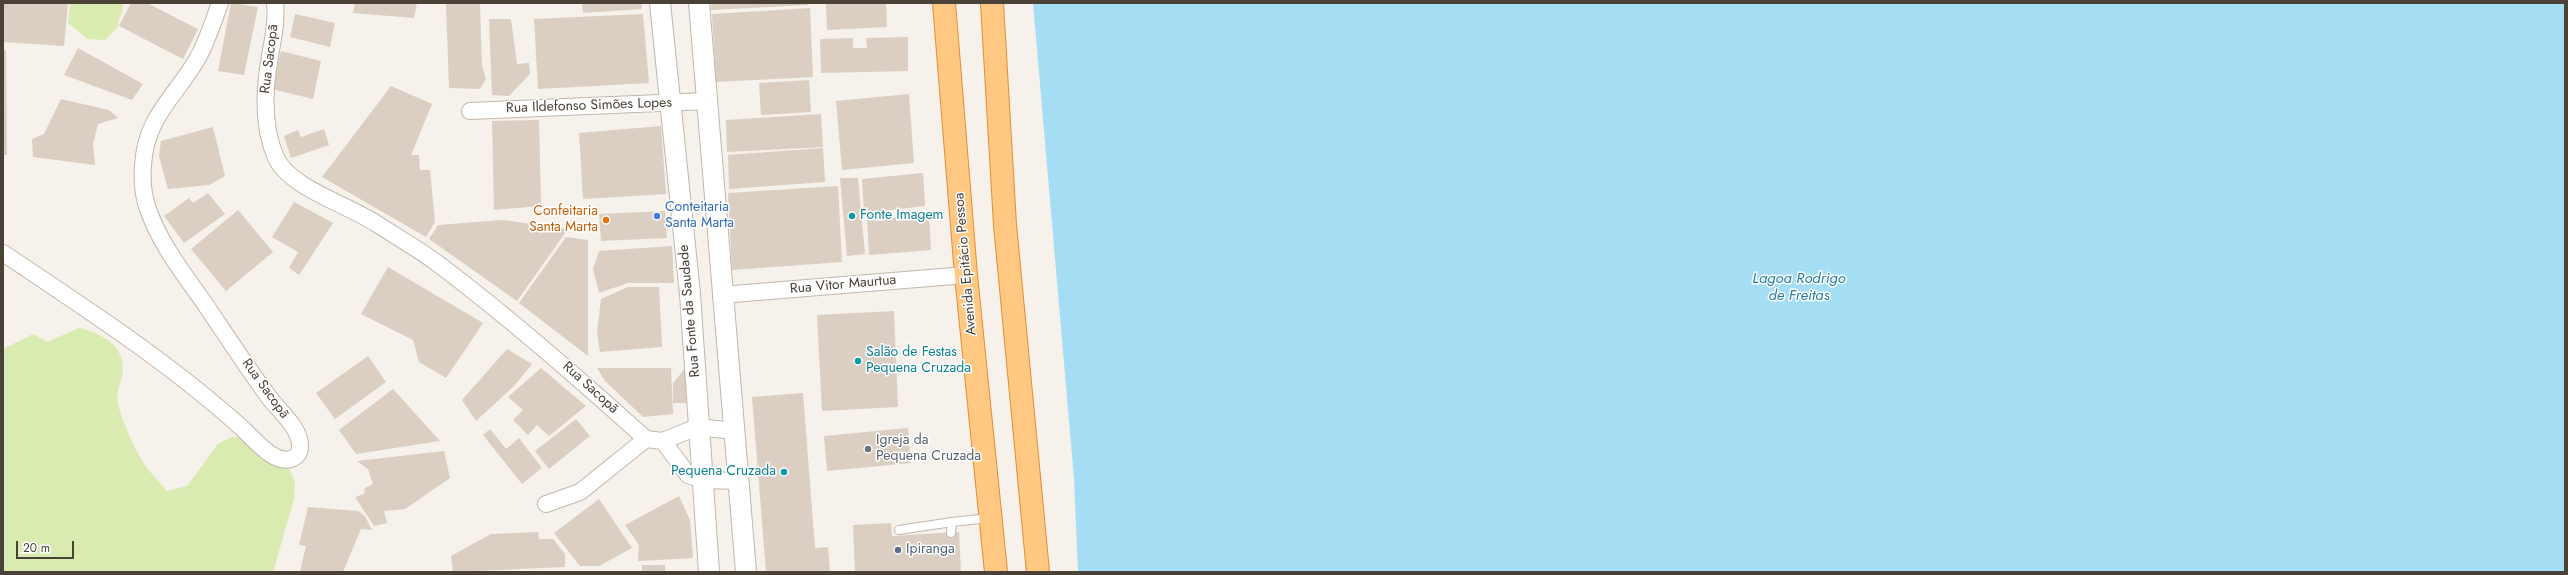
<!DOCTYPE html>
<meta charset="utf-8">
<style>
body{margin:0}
#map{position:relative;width:2568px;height:575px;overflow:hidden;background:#f6f1ea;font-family:Jost,sans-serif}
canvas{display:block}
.frame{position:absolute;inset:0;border:4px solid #4a4137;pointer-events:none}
.scale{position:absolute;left:16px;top:541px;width:58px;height:18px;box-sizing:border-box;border:2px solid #4a4137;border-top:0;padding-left:5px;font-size:12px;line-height:14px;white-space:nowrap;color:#4a4137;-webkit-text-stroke:3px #fff;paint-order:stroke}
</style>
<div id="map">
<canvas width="2568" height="575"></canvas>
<div class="frame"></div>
<div class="scale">20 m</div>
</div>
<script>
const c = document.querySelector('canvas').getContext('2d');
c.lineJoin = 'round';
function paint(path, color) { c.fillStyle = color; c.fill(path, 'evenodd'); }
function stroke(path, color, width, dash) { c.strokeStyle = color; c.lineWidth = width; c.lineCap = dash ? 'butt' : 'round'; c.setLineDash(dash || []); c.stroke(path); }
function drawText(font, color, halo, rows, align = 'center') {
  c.font = font + ' Jost,sans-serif'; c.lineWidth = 3; c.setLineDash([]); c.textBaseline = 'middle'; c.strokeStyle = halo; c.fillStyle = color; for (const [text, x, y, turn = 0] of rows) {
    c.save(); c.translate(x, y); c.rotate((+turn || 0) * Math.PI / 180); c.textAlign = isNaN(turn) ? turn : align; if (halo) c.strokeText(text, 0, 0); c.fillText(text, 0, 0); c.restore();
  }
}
paint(new Path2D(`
 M70 3H124V4L117 28 105 40 88 39 68 23Z
 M79 328C99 332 125 345 123 371 122 382 115 391 118 403 120 417 137 454 145 465 151 474 160 482 167 491L187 486 218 444 232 437 249 438 288 466 295 482 294 499 273 572H3V349L33 334 47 342Z`), '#d9ebb1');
paint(new Path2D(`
 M1033 3H2565V572H1078L1074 479Z`), '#a5def4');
paint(new Path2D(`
 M3 3H68L64 46 3 42Z
 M131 3H147L198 29 183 59 119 26Z
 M231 3 258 7 244 75 218 71Z
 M355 3H417L414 18 353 13Z
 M446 3H480L482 66 486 79 480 89 449 88Z
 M582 3H641L642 9 583 13Z
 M711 3H808V5L711 10Z
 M826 3H886L887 27 827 30Z
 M810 8 813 77 716 82 712 14Z
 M295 14 335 23 330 47 290 37Z
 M643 14 649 83 538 89 534 19Z
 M489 19H511L517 64 529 63 530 74 509 96 492 95Z
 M908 37V71L821 73 820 39 853 38V48H867L866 38Z
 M78 48 143 84 132 100 64 75Z
 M3 50H6L7 155H3Z
 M281 51 321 61 313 99 272 89Z
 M809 80 811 112 761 115 759 83Z
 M391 86 432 104 411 155H419L420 170H430L435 222 426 237 322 177Z
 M909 94 914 163 842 170 836 101Z
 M61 99 109 110 118 118 98 124 93 144 95 165 33 157 32 139 44 134Z
 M821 114 823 147 727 152 726 120Z
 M539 120 541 206 494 210 492 121Z
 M661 126 666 194 583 199 579 133Z
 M213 127 225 176 209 185 168 189 159 156 161 141Z
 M324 129 329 145 291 158 284 136 298 130 301 137Z
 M823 148 825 182 729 189 728 155Z
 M923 173 925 206 864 213 862 179Z
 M840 178H858L865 254 847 256Z
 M838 186 842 262 732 270 728 193Z
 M208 193 225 214 184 243 164 216 189 198 193 203Z
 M294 202 333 223 299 275 289 268 298 252 272 237Z
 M238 210 273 252 226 291 191 249Z
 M665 211 667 238 601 241 599 214Z
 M929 215 931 250 869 255 867 220Z
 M503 220 568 229 517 301 429 239 438 225Z
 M566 237 588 240V356L519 303Z
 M672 246 674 283H628L599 293 593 269 599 251Z
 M388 267 483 323 446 378 419 362 413 340 361 314Z
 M628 287H659L662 347 600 352 597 332 601 299Z
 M894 311 898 407 822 411 817 315Z
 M507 349 532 364 515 385 476 421 462 400Z
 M368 356 386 382 335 419 316 393Z
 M693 359 696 403H673V383Z
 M541 368 586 406 549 436 537 425 528 435 513 420 523 410 508 397Z
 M597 368H671L673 414 643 417 605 381Z
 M393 389 440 441 356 454 339 430Z
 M803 393 815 548 828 547 830 572H766L752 397Z
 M576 419 590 436 549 469 535 451Z
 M908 428 911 463 827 471 824 436Z
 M490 429 506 449 519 438 542 468 522 484 483 435Z
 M444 451 450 478 405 509 384 511 387 523 374 526 355 497 364 494 365 488 373 484 368 469 357 461Z
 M679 496 690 520 693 558 638 561 639 545 625 525Z
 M599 499 632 548 599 566H580L554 533Z
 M308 507 358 511 365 516 372 530 361 529 343 572H300L306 546 299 545Z
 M891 523 892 536 959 532 961 572H855L853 525Z
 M538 532 539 539H553L565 554V567L453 572 451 556 491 534Z
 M642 565H665V572H642Z`), '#dbcec2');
const service = new Path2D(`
 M899 530 952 522
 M951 533 952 522 989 518`);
const minor = new Path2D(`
 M275 3C277 21 273 38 270 56 264 89 262 126 276 158 290 188 349 205 377 224 397 237 418 249 437 263 510 318 578 378 646 439L663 441 697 427 735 431
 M470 111 707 101
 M3 253C85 308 169 362 243 429 254 439 276 467 293 458 298 456 299 453 300 448 302 429 278 410 268 396 246 366 226 335 205 304 184 274 160 244 148 209 143 196 142 179 143 165 146 117 174 98 196 61 207 43 213 22 220 3
 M721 295 966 275
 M663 441 688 475 704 480 739 481
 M546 504 580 492 646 439`);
const tertiary = new Path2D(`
 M660 3 690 294 709 572
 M699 3 746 572`);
const trunk = new Path2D(`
 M944 3 966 275 996 572
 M992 3 1005 225 1038 572`);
stroke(service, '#c2b7ac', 10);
stroke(minor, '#c2b7ac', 18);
stroke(tertiary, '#c2b7ac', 22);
stroke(trunk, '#e58d34', 24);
stroke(service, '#fff', 8);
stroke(minor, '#fff', 16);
stroke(tertiary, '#fff', 20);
stroke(trunk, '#ffc883', 22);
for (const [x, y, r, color] of [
 [657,216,4,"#3f7fe0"],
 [852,216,4,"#0f9aa8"],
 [606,220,4,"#e8710a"],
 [858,361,4,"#0f9aa8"],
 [868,449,4,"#6b7280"],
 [784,472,4,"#0f9aa8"],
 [898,550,4,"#5c6f8a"]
]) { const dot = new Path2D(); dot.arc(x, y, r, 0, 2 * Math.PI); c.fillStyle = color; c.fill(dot); stroke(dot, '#fff', 1.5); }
drawText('14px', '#4a4137', '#fff', [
 ["Rua Sacopã",270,59,-83],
 ["Rua Ildefonso Simões Lopes",589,106,-2],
 ["Avenida Epitácio Pessoa",966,264,-95],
 ["Rua Vitor Maurtua",843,285,-5],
 ["Rua Fonte da Saudade",690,311,-95],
 ["Rua Sacopã",590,388,42],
 ["Rua Sacopã",265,389,54]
]);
drawText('14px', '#366cbe', '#fff', [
 ["Conteitaria",665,208],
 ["Santa Marta",665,224]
], 'left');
drawText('14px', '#c56008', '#fff', [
 ["Confeitaria",598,212],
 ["Santa Marta",598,228]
], 'right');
drawText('14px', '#0d838f', '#fff', [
 ["Fonte Imagem",860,216],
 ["Salão de Festas",866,353],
 ["Pequena Cruzada",866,369],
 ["Pequena Cruzada",776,472,"right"]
], 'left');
drawText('14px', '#5b616d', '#fff', [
 ["Igreja da",876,441],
 ["Pequena Cruzada",876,457]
], 'left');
drawText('14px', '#4e5e75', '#fff', [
 ["Ipiranga",906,550]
], 'left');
drawText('italic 15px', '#267fa3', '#fff', [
 ["Lagoa Rodrigo",1799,279],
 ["de Freitas",1799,296]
]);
</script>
